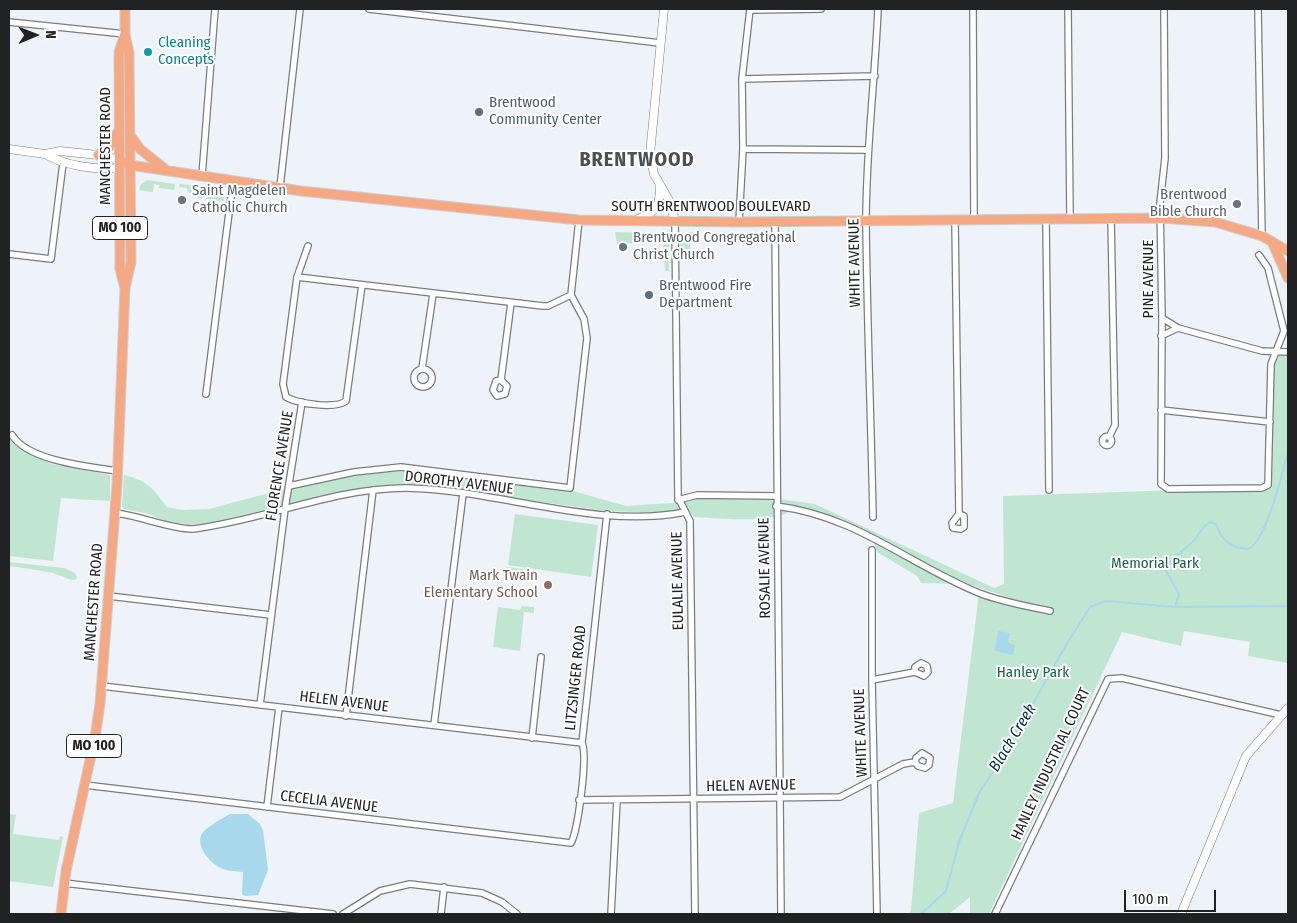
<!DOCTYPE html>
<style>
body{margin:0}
#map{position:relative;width:1297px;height:923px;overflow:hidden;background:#eef2f9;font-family:"Fira Sans Condensed",sans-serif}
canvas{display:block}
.frame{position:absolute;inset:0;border:10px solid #212224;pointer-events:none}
.north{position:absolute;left:10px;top:10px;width:50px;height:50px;-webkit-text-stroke:4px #fff;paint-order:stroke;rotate:89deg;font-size:14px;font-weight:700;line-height:20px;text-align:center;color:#212224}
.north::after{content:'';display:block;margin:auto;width:18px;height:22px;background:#212224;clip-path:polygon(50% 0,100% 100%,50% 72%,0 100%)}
.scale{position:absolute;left:1124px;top:890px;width:92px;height:22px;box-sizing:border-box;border:2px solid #212224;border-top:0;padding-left:6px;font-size:15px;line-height:18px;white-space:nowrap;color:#212224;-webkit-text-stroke:4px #fff;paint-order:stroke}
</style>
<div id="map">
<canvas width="1297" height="923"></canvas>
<div class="frame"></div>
<div class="north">N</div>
<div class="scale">100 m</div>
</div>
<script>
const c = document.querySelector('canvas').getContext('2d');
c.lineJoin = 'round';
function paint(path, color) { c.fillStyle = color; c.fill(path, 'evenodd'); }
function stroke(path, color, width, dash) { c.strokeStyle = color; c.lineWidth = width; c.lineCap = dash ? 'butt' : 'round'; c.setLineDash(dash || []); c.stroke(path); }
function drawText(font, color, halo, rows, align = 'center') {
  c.font = font + ' "Fira Sans Condensed",sans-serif'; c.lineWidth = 4; c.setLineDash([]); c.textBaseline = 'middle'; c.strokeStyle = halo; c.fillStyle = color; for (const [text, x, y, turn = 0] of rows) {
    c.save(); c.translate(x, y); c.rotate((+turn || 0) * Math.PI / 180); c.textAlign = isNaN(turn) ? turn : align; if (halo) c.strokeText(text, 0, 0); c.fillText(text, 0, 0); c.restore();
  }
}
paint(new Path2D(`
 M147 180 175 184 174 190 159 188V185L154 184 153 192 139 190 141 184Z
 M180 184 206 187 203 198 194 197V193H189L187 188 179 187Z
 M209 188 219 189 224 195V201L207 199Z
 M615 232 644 233 645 239H642V243L617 244Z
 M688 232H695V240L690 241V249H680V237Z
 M659 233 666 234 669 239V271H665L663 239 659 237Z
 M1275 352H1288V663L1248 656 1250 642 1184 631 1181 646 1122 632 989 914H970V897L949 914H908L911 911 919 813 953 803 979 593 1004 600V596L968 584 921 583 917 576 877 552 873 538 820 516 789 511C776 524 714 518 694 517L688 509 662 513 608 511 421 486H385L340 492 200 525 167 522 149 514 124 509 122 506 124 475C149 481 153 489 167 507L183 510 209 509C276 491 348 470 419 471L573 491 626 506 687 502 696 498 780 499 815 504 994 588 1004 584 1003 496 1267 487 1271 364Z
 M9 436 16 446 52 464 110 475V501L61 498 53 561 9 556Z
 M515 514 598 525 591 577 508 565Z
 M9 562 64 568 75 573 77 578 75 580C67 580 61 575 53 573 38 570 24 568 9 566Z
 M506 567 537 571 536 581 505 577Z
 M522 606 534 607V613L524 612 520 651 493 647 498 607 520 610Z
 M9 814 16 815 13 834 59 840 60 836 63 837 53 887 9 881Z`), '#c0e6d1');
paint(new Path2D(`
 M998 631 1010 633 1008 642 1015 646 1013 655 995 651Z
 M230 814H248L260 824 263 830 268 870 258 895 245 896 242 894 243 872C236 871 229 871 223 869 210 864 191 842 205 830 212 824 221 819 230 814Z`), '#a7d8ec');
stroke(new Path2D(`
 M1175 607 1179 594 1166 571C1168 558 1189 548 1196 538 1201 531 1203 526 1210 522L1216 524C1222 540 1229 548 1248 549 1266 543 1283 471 1288 452
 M921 914 946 891 959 842 979 793 1004 755 1066 645 1090 607 1106 601 1175 607 1288 606`), '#a7d8ec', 2);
const street = new Path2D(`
 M369 9 660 43
 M973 9 974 220
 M1068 9 1070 218
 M1164 9 1165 158 1160 203 1162 318 1161 484 1168 489 1262 488 1268 485 1271 364 1284 331 1268 268 1259 255
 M1258 9 1262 236
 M750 10 821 9
 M9 22 125 34
 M742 79 875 76
 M743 149 868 150
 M202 176 215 9
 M280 187 300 9
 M1046 219 1049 490
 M955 220 959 514 964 516V527L961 529 953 528 952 523 959 514
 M775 221 781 914
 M675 222 678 497 690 521 695 914
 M739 222 743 149 742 79 750 9
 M308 246 297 277 283 384 286 397C298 404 336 409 346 401L362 285
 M9 254 51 259 63 163
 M297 277 543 306H548L571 295
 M1162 318 1178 328 1262 351 1288 352
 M1161 336 1178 328
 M414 378a9 9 0 1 1 18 0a9 9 0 1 1-18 0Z
 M422 369 433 294
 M501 380 507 386 505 394 497 396 493 390 496 381 501 380 511 303
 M206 394 233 181
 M1161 410 1270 422
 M12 435C28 461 89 467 118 471
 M1102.5 441a4.5 4.5 0 1 1 9 0a4.5 4.5 0 1 1-9 0Z
 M1109 437 1115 425 1111 218
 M289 486 354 472 401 467 570 488 587 338 584 319 571 295 579 220
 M678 500 697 495 776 496
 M776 506C857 516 908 564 979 593 1002 602 1026 606 1050 611
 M115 513C142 516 166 528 193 529 265 520 333 488 406 488 494 489 598 530 685 512
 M873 517C871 418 867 320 866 221 866 150 875 80 878 9
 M872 550V680L877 914
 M109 596 271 615
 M872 680 915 672V667L921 663 927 666 928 672 924 676 915 672
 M102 686 582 743
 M260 705 285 509 302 402
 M346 716 373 490
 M434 725 463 494
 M532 738 541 657
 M85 785 571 843C578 830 588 756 582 743L607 514
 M579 800 840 797 903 764 915 762 916 758 922 753 930 758 929 765 925 768 918 766 915 762
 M267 807 279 707
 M64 883 333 914
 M343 914 380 891 410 884 482 893 502 902 517 914
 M441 914 444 887
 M611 914 617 800
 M995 914 1108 679 1122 678 1281 715`);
const secondary = new Path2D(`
 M664 9 650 154 654 174 670 202 675 222
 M9 149 45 154 60 151 98 155 119 160
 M45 154C65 166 96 170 119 168
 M636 220C655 211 660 209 660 187
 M1181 914 1246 756 1288 708`);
const primary = new Path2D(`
 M125 34 119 52 120 269 125 288
 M130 135 140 149 165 169
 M98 155 110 146 117 133
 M119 160 130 165 301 191 579 220 739 222 1161 218 1215 222 1262 236 1288 251
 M1272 242 1288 278
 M61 914 66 871 95 737 100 704 117 485 125 288 131 262 129 53 125 34V9`);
stroke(street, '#797c82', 8);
stroke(secondary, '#797c82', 9);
stroke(primary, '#cececf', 11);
stroke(street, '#fff', 5.5);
stroke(secondary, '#fff', 8);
stroke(primary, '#f5a884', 9);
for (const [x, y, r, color] of [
 [148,52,5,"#0f9aa8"],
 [479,112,5,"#5c6f8a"],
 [182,200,5,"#6b7280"],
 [1237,204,5,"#6b7280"],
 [623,247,5,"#6b7280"],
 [649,295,5,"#5c6f8a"],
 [548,585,5,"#8d6e63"]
]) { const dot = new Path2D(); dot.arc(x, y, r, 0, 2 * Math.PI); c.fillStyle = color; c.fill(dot); stroke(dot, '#fff', 2); }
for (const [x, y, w] of [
 [120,228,55],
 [94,746,55]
]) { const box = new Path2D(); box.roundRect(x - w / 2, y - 11.5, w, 23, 4); c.fillStyle = '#fff'; c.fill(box); stroke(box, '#212224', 1); }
drawText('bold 14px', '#212224', null, [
 ["MO 100",120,228],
 ["MO 100",94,746]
]);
drawText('15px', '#0d838f', '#fff', [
 ["Cleaning",158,43],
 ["Concepts",158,60]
], 'left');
drawText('15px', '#4e5e75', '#fff', [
 ["Brentwood",489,103],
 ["Community Center",489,120],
 ["Brentwood Fire",659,286],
 ["Department",659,303]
], 'left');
drawText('15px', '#212224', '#fff', [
 ["MANCHESTER ROAD",106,146,-90],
 ["SOUTH BRENTWOOD BOULEVARD",711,207],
 ["WHITE AVENUE",855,263,-91],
 ["PINE AVENUE",1149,279,-90],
 ["FLORENCE AVENUE",280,466,-81],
 ["DOROTHY AVENUE",459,483,7],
 ["ROSALIE AVENUE",765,568,-91],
 ["EULALIE AVENUE",678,581,-91],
 ["MANCHESTER ROAD",94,602,-86],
 ["LITZSINGER ROAD",576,678,-84],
 ["HELEN AVENUE",344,702,7],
 ["WHITE AVENUE",861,733,-92],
 ["HANLEY INDUSTRIAL COURT",1051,764,-65],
 ["HELEN AVENUE",751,786,-1],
 ["CECELIA AVENUE",329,802,7]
]);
drawText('15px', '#5b616d', '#fff', [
 ["Saint Magdelen",192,191],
 ["Catholic Church",192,208],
 ["Brentwood",1227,195,"right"],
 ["Bible Church",1227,212,"right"],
 ["Brentwood Congregational",633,238],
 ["Christ Church",633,255]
], 'left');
drawText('15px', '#1a6444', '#fff', [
 ["Memorial Park",1155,564],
 ["Hanley Park",1033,673]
]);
drawText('15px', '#785e54', '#fff', [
 ["Mark Twain",538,576],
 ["Elementary School",538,593]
], 'right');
drawText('italic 16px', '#033140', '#fff', [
 ["Black Creek",1013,738,-59]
]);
c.letterSpacing = '1px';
drawText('bold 20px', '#4c4f55', '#fff', [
 ["BRENTWOOD",637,160]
]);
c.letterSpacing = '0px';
</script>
